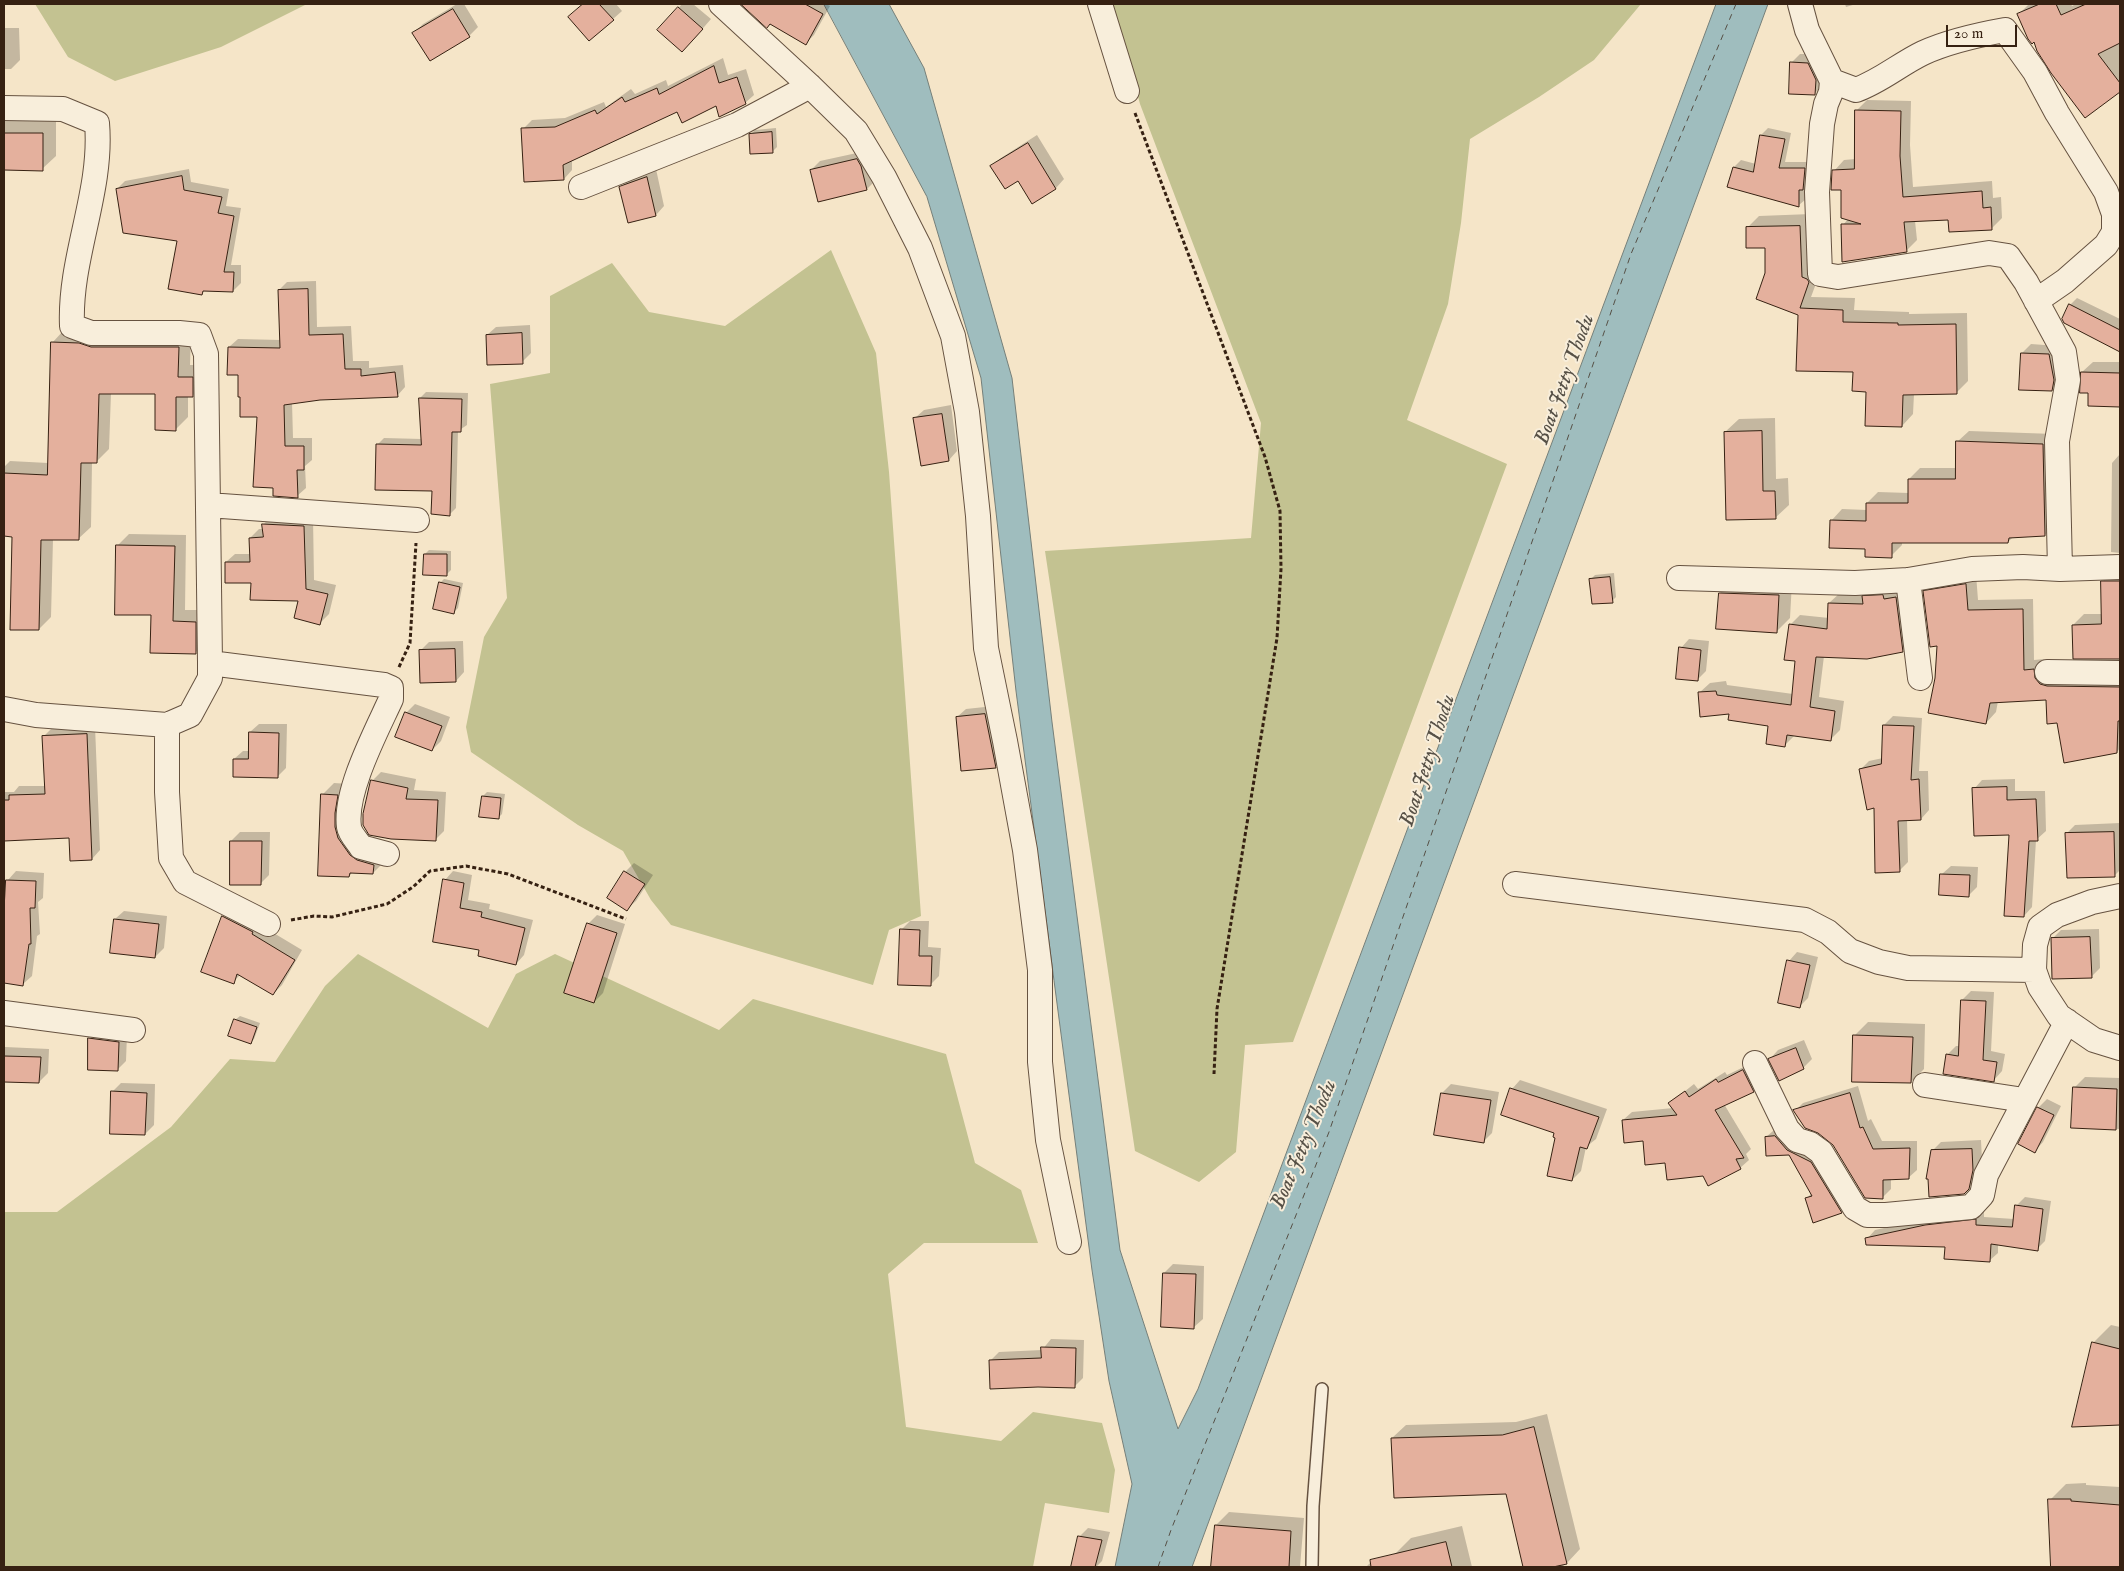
<!DOCTYPE html>
<style>
body{margin:0}
#map{position:relative;width:2124px;height:1571px;overflow:hidden;background:#f5e5c8;font-family:"IM FELL English",serif}
canvas{display:block}
.frame{position:absolute;inset:0;border:5px solid #362112;pointer-events:none}
.scale{position:absolute;left:1946px;top:25px;width:71px;height:22px;box-sizing:border-box;border:2px solid #362112;border-top:0;padding-left:6px;font-size:15px;line-height:18px;white-space:nowrap;color:#362112;-webkit-text-stroke:4px #f8eedb;paint-order:stroke}
</style>
<div id="map">
<canvas width="2124" height="1571"></canvas>
<div class="frame"></div>
<div class="scale">20 m</div>
</div>
<script>
const c = document.querySelector('canvas').getContext('2d');
c.lineJoin = 'round';
function paint(path, color) { c.fillStyle = color; c.fill(path, 'evenodd'); }
function stroke(path, color, width, dash) { c.strokeStyle = color; c.lineWidth = width; c.lineCap = dash ? 'butt' : 'round'; c.setLineDash(dash || []); c.stroke(path); }
function drawText(font, color, halo, rows, align = 'center') {
  c.font = font + ' "IM FELL English",serif'; c.lineWidth = 4; c.setLineDash([]); c.textBaseline = 'middle'; c.strokeStyle = halo; c.fillStyle = color; for (const [text, x, y, turn = 0] of rows) {
    c.save(); c.translate(x, y); c.rotate((+turn || 0) * Math.PI / 180); c.textAlign = isNaN(turn) ? turn : align; if (halo) c.strokeText(text, 0, 0); c.fillText(text, 0, 0); c.restore();
  }
}
paint(new Path2D(`
 M35 4H307L221 47 115 81 68 57Z
 M1113 4H1641L1594 60 1539 97 1470 139 1461 223 1448 304 1407 420 1507 464 1293 1042 1245 1045 1236 1152 1199 1182 1135 1151 1045 551 1251 538 1261 423 1140 104Z
 M831 250 876 353 889 472 921 916 889 930 873 985 671 925 651 900 623 851 578 825 471 752 466 727 484 637 507 598 490 384 550 373V296L612 263 649 312 725 326Z
 M358 954 488 1028 516 974 555 954 719 1030 753 999 946 1054 975 1163 1021 1190 1038 1243H924L888 1274 906 1427 1001 1441 1033 1412 1102 1423 1115 1470 1109 1513 1045 1503 1033 1567H4V1212H57L171 1127 230 1059 275 1062 325 986Z`), '#c3c291');
const water = new Path2D(`
 M824 4H889L924 68 1012 378 1052 722 1120 1250 1178 1429 1198 1389 1716 4H1768L1192 1567H1115L1132 1484 1109 1381 1092 1270 1016 691 981 378 927 197Z`);
paint(water, '#9fbdbe');
stroke(water, '#757f79', 1);
paint(new Path2D(`
 M457 4H464L478 27 469 36 414 33 423 24Z
 M583 4H616L622 11 613 19 569 17Z
 M682 4H693L711 19 691 42 659 30Z
 M751 4H826L830 6 814 35 806 43 747 8Z
 M1845 4H1856L1846 7Z
 M2029 4H2071L2072 6 2076 4H2120V90L2085 116 2019 14Z
 M4 28H19L20 60 11 69H4Z
 M1800 54H1816L1823 85 1814 94 1791 63Z
 M723 58 728 75 746 69 754 95 745 103 716 105 677 111 572 160V170L564 179 523 129 532 120 565 118 604 102 606 107 631 89 635 94 666 80 668 86Z
 M1867 100 1911 101 1910 145 1913 187 1992 181 1993 198 2001 197 2002 218 1992 228 1950 219 1915 221 1917 240 1906 251 1843 225 1848 219 1842 189 1834 171 1844 160 1855 159 1856 111Z
 M4 119 56 120V156L42 169H4Z
 M776 128 777 147 773 151 750 135 755 130Z
 M1768 128 1791 133 1785 162H1811L1810 182 1805 186 1806 199 1799 205 1729 186 1734 167 1741 160 1756 164 1761 135Z
 M1037 135 1064 179 1056 188 1033 202 1019 179 992 166 1001 158Z
 M866 151 875 181 867 189 811 170 820 161Z
 M189 169 191 182 229 189 226 206 241 208 231 265H241V283L233 291 205 290 201 294 179 240 117 189 125 181Z
 M656 169 664 206 656 215 621 187 630 178Z
 M1811 214 1821 270 1811 297 1855 298 1854 310 1909 312V314L1967 313 1968 381 1956 393 1914 394 1913 414 1902 426 1867 390 1854 371 1799 314 1766 273V247L1747 228 1759 216Z
 M316 281 317 327 351 326 353 361H369V368L403 365 405 387 397 396 320 398 292 402 293 438H312V460L305 466 306 488 297 496 258 416 229 347 238 339 281 340 279 290 287 282Z
 M2077 298 2120 319V350L2065 322 2070 305Z
 M530 325 531 353 522 362 487 335 496 327Z
 M64 330 191 335 190 365H205V384L192 396H188V417L175 430 156 393H111L109 449 96 462H92L91 527 78 539H53L51 617 39 629 13 536 4 535V467L10 461 48 463 52 343Z
 M2031 344 2058 346 2060 381 2051 390 2022 353Z
 M2093 362H2120V406L2089 405V392L2082 372Z
 M426 392 468 393 467 425 458 431 456 508 449 515 433 489 377 445 384 438 422 439 420 398Z
 M951 405 957 451 949 460 915 418 924 410Z
 M1775 418 1776 479 1788 478 1789 505 1775 518 1725 432 1739 419Z
 M1969 431 2054 434 2056 524 2045 535 2013 537 2008 542 1902 541V545L1891 556 1867 548 1831 521 1842 509 1867 510V503L1878 492 1909 493V479L1920 468H1956L1957 442Z
 M2120 450V553L2111 552 2112 463 2120 454Z
 M272 515 313 517 314 580 336 585 329 614 320 623 299 600 252 582 226 562 235 554H251L250 538 259 529H264V524Z
 M129 534 186 535 185 610H207V640L195 653 152 614 117 546Z
 M429 550 451 551V570L447 574 425 554Z
 M2120 570V658L2074 657 2073 625 2084 614H2102V582L2113 571Z
 M1614 573 1616 597 1612 601 1591 579 1595 575Z
 M1976 574 1978 600 2033 599 2034 660 2044 659 2045 668 2120 677V748L2117 752 2058 722 2047 699 1998 701 1996 712 1986 723 1936 678 1938 645 1925 592 1935 581Z
 M444 579 463 583 458 608 454 612 440 583Z
 M1734 580 1792 582 1790 618 1776 632 1720 593Z
 M1906 587 1913 641 1902 651 1824 656 1819 697 1844 701 1840 730 1830 740 1795 735 1785 745 1769 724 1731 713 1699 693 1710 683 1726 681 1727 685 1793 694 1797 660 1790 625 1800 615 1829 618V603L1840 593Z
 M1689 639 1709 641 1706 671 1697 680 1681 648Z
 M463 641 464 672 456 681 421 650 429 642Z
 M415 704 450 717 441 741 432 750 406 713Z
 M994 706 1004 758 995 767 957 717 966 709Z
 M1893 716 1922 718 1919 771H1928L1929 810 1921 819H1907L1908 862 1899 871 1860 770 1869 761 1883 758 1884 725Z
 M259 724H287L286 768 277 777 234 759 243 751H249L250 732Z
 M95 726 100 850 92 859 70 837 4 839V792H14L19 786H46L43 737 52 728Z
 M381 772 416 779 414 790 446 792 444 831 436 839 372 781Z
 M2015 779V791H2045L2046 831 2036 840 2032 907 2024 916 2010 833 1974 789 1982 780Z
 M334 783 349 784 347 815 385 861 373 873 353 872 349 876 322 795Z
 M487 792 505 794 502 814 498 818 483 796Z
 M2120 823V870L2115 875 2066 834 2075 825Z
 M240 832H270L269 875 260 884 231 841Z
 M634 863 653 875 636 901 627 909 608 897 625 872Z
 M1951 866 1978 867 1977 887 1968 896 1942 874Z
 M16 871 44 873 43 898 38 902 40 934 37 936 32 976 23 984 4 982V902L7 901 8 880Z
 M453 871 472 875 468 900 490 904 489 909 533 920 524 955 516 964 481 949 445 880Z
 M232 908 302 950 282 985 273 994 241 974 233 982 223 917Z
 M124 911 167 916 164 948 155 957 115 919Z
 M597 915 625 924 603 993 594 1002 588 924Z
 M910 921H929L928 947 941 948 939 976 930 985 901 930Z
 M2099 929 2100 968 2091 977 2052 939 2061 930Z
 M1797 952 1818 957 1808 998 1799 1007 1789 961Z
 M1971 991 1994 992 1991 1051 2005 1054 2002 1071 1994 1080 1948 1054 1956 1046H1960L1962 1000Z
 M240 1016 260 1023 254 1039 250 1043 235 1020Z
 M1868 1022 1925 1024 1924 1069 1911 1082 1854 1036Z
 M98 1030 127 1034 126 1061 117 1070 90 1039Z
 M1804 1040 1812 1059 1803 1068 1770 1059 1778 1050Z
 M5 1047 49 1049 48 1073 39 1082 4 1080Z
 M1752 1063 1761 1083 1753 1091 1724 1104 1751 1149 1746 1154 1749 1160 1740 1168 1704 1175 1644 1139 1623 1120 1632 1112 1673 1108 1670 1103 1694 1084 1698 1089 1725 1072 1727 1075Z
 M2085 1077 2120 1078V1129L2072 1127 2074 1088Z
 M1520 1080 1607 1109 1596 1139 1586 1147 1581 1171 1572 1180 1556 1132 1512 1089Z
 M121 1083 155 1084 154 1125 145 1134 112 1092Z
 M1451 1084 1499 1092 1492 1133 1484 1141 1442 1093Z
 M1858 1086 1868 1121 1871 1119 1882 1141H1917V1170L1908 1178H1891V1189L1883 1197 1833 1144 1795 1111 1803 1103Z
 M2047 1099 2061 1106 2043 1142 2035 1151 2020 1144 2038 1108Z
 M1782 1130 1817 1155 1848 1206 1842 1212 1806 1199 1812 1193 1790 1154 1766 1137 1773 1131Z
 M1981 1140 1982 1160 1978 1178 1964 1193 1932 1151 1941 1142Z
 M2025 1197 2051 1201 2045 1241 2037 1249 1998 1244V1253L1989 1261 1946 1246 1867 1239 1875 1230 1935 1217 1984 1211V1217L2014 1219 2016 1206Z
 M1173 1264 1204 1266 1203 1319 1194 1327 1164 1273Z
 M2111 1325 2120 1327V1423L2073 1425 2093 1343Z
 M1051 1339 1084 1340 1083 1378 1075 1386 990 1361 999 1352 1042 1350Z
 M1547 1414 1580 1549 1567 1563 1563 1564 1564 1567H1524L1507 1493 1392 1438 1406 1425 1516 1422Z
 M2086 1483V1485L2120 1487V1567H2052L2050 1500 2066 1484Z
 M1229 1512 1304 1518 1300 1567H1213L1216 1525Z
 M1462 1526 1472 1567H1366L1373 1560 1395 1554 1411 1538Z
 M1088 1528 1110 1532 1102 1561 1096 1567 1073 1565 1079 1537Z`), '#0003');
stroke(new Path2D(`
 M1158 1567 1171 1530 1329 1132 1631 254 1736 4`), '#565046', 1, [6, 5]);
const building = new Path2D(`
 M583 4H599L614 20 589 41 568 17Z
 M741 4H805L823 14 806 45 770 24 767 28Z
 M2040 4H2056L2061 15 2086 4H2120V43L2098 54 2120 83V92L2085 118 2051 73 2037 51 2034 42 2032 44 2028 39 2017 14Z
 M678 7 703 29 682 52 657 30Z
 M453 9 470 37 430 61 412 33Z
 M1790 62 1808 63 1816 80 1815 95 1789 94Z
 M714 66 719 83 737 77 746 104 719 117 716 106 682 123 677 112 563 165 564 180 524 182 521 128 555 127 595 110 597 114 622 97 625 102 657 88 659 94Z
 M1855 110 1901 111 1900 156 1903 197 1982 191 1983 208 1991 207 1992 230 1949 232 1948 220 1904 222 1907 252 1842 262 1841 224H1861L1841 218V190H1831L1832 170 1854 169Z
 M772 132 773 153 750 154 749 134Z
 M4 133H43V171L4 170Z
 M1760 135 1785 139 1779 168H1805L1803 190H1799V207L1727 187 1733 167 1753 172Z
 M1028 143 1056 189 1032 204 1018 181 1005 189 990 166Z
 M857 159 861 166 867 190 818 202 810 170Z
 M182 176 184 190 222 197 218 213 234 216 224 272H234L233 292 203 291 202 295 168 289 177 241 123 233 116 189Z
 M647 177 656 216 628 223 619 187Z
 M1800 226 1802 277 1807 279 1809 282 1800 308 1843 310V322L1898 323V325L1956 324 1957 394 1903 395 1902 427 1865 426 1866 392 1852 391 1853 372 1796 371 1798 315 1756 299 1765 273V248H1746V227Z
 M308 289 309 335 343 334 345 369H361V376L395 372 398 397 320 400 284 405 285 446H304V470H297L298 498 273 496V488L253 487 257 417H240V397H238V375H227L228 347 280 348 278 290Z
 M2069 304 2120 330V352L2064 323 2062 319Z
 M522 333 523 364 487 365 486 335Z
 M51 342 79 343 91 347H179L178 377H193V397H176V431L155 430V394H99L97 463H81L79 540H41L39 630H10L12 537 4 536V473L47 475Z
 M2021 353 2049 354 2054 380 2052 391 2019 390Z
 M2081 372 2120 373V407L2088 406V393H2080Z
 M419 398 462 399 461 432H452L450 516 431 514 432 491 375 490 376 444 421 445Z
 M942 414 949 461 921 466 913 418Z
 M1762 431 1763 491H1775L1776 519 1726 520 1724 432Z
 M1956 441 2043 444 2045 536 2009 538 2008 543H1892V558L1865 557V549L1829 548 1830 520 1866 521V503H1908V479H1955Z
 M262 524 304 526 306 589 328 594 320 625 294 618 298 601 250 600 251 583H225V562H250L249 538 263 537Z
 M116 545 175 546 173 621 196 622V654L150 653 151 615H115Z
 M424 554H447V576L423 575Z
 M1610 577 1613 603 1592 604 1589 579Z
 M2101 581H2120V659H2073L2072 625 2101 624Z
 M439 582 460 587 454 614 433 609Z
 M1966 584 1968 610 2023 609 2024 670 2034 669 2035 678 2040 684 2047 686 2120 687V721H2118L2117 753 2064 763 2057 723 2047 724 2046 700 1990 703 1986 724 1928 713 1935 678 1937 646 1930 647 1923 591Z
 M1719 593 1779 595 1777 633 1716 629Z
 M1883 595 1884 599 1896 597 1903 652 1867 659 1816 657 1810 707 1835 711 1831 741 1787 735 1785 747 1766 744 1768 726 1728 720 1729 714 1700 717 1698 692 1716 691 1717 695 1791 705 1795 661 1784 660 1789 624 1827 629 1828 603 1863 604 1862 596Z
 M1679 647 1701 650 1698 681 1676 679Z
 M455 649 456 682 420 683 419 650Z
 M405 712 442 726 432 751 395 737Z
 M985 714 996 768 961 771 956 717Z
 M1883 725 1914 726 1911 780 1919 779 1921 820 1898 821 1900 872 1875 873 1874 808 1867 810 1859 769 1881 764Z
 M249 732 279 733 278 778 233 777V759H248Z
 M87 734 92 860 70 861 69 838 4 841V800H9V795L45 794 42 736Z
 M371 780 408 788 406 799 438 800 436 841 391 839 369 835 363 825V814Z
 M2007 787V800L2036 799 2038 841H2029L2024 917 2004 916 2009 835 1974 836 1972 788Z
 M321 794 338 795 335 813V827L338 838 350 855 357 860 374 865 373 874 350 873 349 877 318 876Z
 M482 796 501 798 499 819 479 817Z
 M2114 832 2115 877 2067 878 2065 833Z
 M230 841H262L261 885H230Z
 M624 871 645 884 627 911 607 898Z
 M1940 874 1970 875 1969 897 1939 895Z
 M443 879 464 883 460 908 482 912 481 917 525 928 516 965 478 956 479 950 433 942Z
 M6 880 36 881 35 908H30L31 944H29L23 986 4 983V910Z
 M222 916 253 932 252 934 295 960 273 995 237 974 234 984 201 972Z
 M114 919 159 924 155 958 110 953Z
 M587 923 617 933 594 1003 564 993Z
 M900 929 920 930 919 956H932L931 986 898 985Z
 M2090 937 2092 978 2052 979 2051 938Z
 M1787 960 1810 965 1800 1008 1778 1003Z
 M1961 1000 1986 1001 1983 1060 1997 1062 1994 1082 1943 1074 1946 1054 1958 1056Z
 M234 1019 257 1027 251 1044 228 1036Z
 M1853 1035 1913 1037 1911 1083 1852 1082Z
 M88 1038 119 1042 118 1071 88 1070Z
 M1796 1048 1804 1069 1779 1081 1768 1059Z
 M4 1056 41 1057 39 1083 4 1082Z
 M1743 1070 1754 1092 1715 1110 1744 1158 1736 1159 1741 1169 1708 1186 1703 1176 1667 1180 1665 1163 1645 1165 1643 1141 1624 1143 1622 1120 1677 1115 1668 1103 1685 1091 1689 1097 1716 1079 1718 1082Z
 M2073 1087 2117 1089 2116 1130 2071 1128Z
 M1510 1088 1599 1117 1587 1149 1580 1147 1572 1181 1547 1176 1555 1138 1553 1137 1554 1133 1501 1115Z
 M111 1091 147 1093 145 1135 110 1134Z
 M1441 1093 1491 1100 1484 1143 1434 1135Z
 M1850 1093 1860 1128 1863 1127 1873 1149 1910 1148 1909 1179 1883 1180V1199L1865 1198 1833 1145 1818 1133 1805 1128 1793 1110Z
 M2037 1107 2054 1115 2035 1153 2018 1144Z
 M1775 1136 1787 1150 1811 1162 1842 1213 1813 1223 1805 1198 1812 1196 1789 1155 1766 1156 1765 1137Z
 M1972 1149 1973 1170 1969 1189 1964 1194 1929 1197 1928 1179H1926L1931 1150Z
 M2015 1205 2043 1209 2038 1251 1991 1244 1990 1262 1944 1259 1945 1247 1866 1245 1865 1238 1925 1225 1976 1219V1225L2012 1227Z
 M1163 1273 1196 1274 1194 1329 1161 1327Z
 M2092 1342 2120 1349V1425L2072 1427Z
 M1041 1347 1076 1348 1075 1388 1038 1387 990 1389 989 1360 1041 1358Z
 M1534 1427 1567 1564 1553 1567H1523L1506 1494 1394 1498 1391 1438 1502 1435Z
 M2048 1499H2071V1501L2120 1505V1567H2051Z
 M1215 1525 1291 1531 1289 1567H1211Z
 M1078 1536 1102 1540 1095 1567H1071Z
 M1446 1542 1452 1567H1371L1370 1560Z`);
paint(building, '#e4b09d');
stroke(building, '#362112', 1);
const service = new Path2D(`
 M1312 1567 1313 1506 1322 1389`);
const minor = new Path2D(`
 M721 4 810 86 856 131 884 177 920 248 953 336 967 412 978 516 986 648 1005 741 1025 850 1040 970V1062L1048 1140 1069 1242
 M1100 4 1127 91
 M1800 4 1807 30 1832 81 1831 92 1826 104 1822 124 1817 192 1820 274 1838 277 1989 253 2008 256 2026 282 2064 352 2068 380 2057 441 2060 569
 M1832 81 1856 90C1881 81 1900 64 1923 53 1949 41 1977 35 2005 30L2035 72 2057 113 2106 192 2114 214V232L2106 245 2065 281 2036 301
 M4 108 63 109 97 123C103 192 69 257 72 326L91 333H179L199 335 206 354 210 663V678L190 715 167 725 36 715 4 709
 M581 187 737 125 810 86
 M208 505 417 520
 M1679 578 1855 583 1908 580 1972 569 2023 567 2060 569 2120 567
 M1908 580 1920 678
 M210 663 384 685 391 688V699C376 732 344 792 349 827 350 834 358 842 361 847L387 854
 M2047 672 2120 673
 M167 725V792L171 858 185 882 268 924
 M1515 884 1805 920 1828 932 1850 951 1879 962 1908 968 2034 970
 M2120 896 2092 902 2057 915 2040 927 2035 945 2034 970 2040 987 2059 1016 2094 1040 2120 1048
 M4 1013 133 1030
 M1755 1063 1787 1129 1797 1140 1810 1144 1821 1152 1855 1208 1867 1215H1886L1971 1207 1982 1195 1986 1175 2067 1021
 M1925 1085 2024 1100`);
stroke(service, '#665240', 14);
stroke(minor, '#665240', 26);
stroke(new Path2D(`
 M1135 113 1265 457 1280 511 1281 569 1277 638 1217 1009 1214 1074
 M399 667 410 643 416 543
 M291 920 314 916 332 917 387 904 413 887 430 871 466 866 508 874 626 919`), '#362112', 3, [4, 2.5]);
stroke(service, '#f8eedb', 11);
stroke(minor, '#f8eedb', 24);
drawText('italic 21px', '#565046', '#f8eedb', [
 ["Boat Jetty Thodu",1566,380,-70],
 ["Boat Jetty Thodu",1429,761,-72],
 ["Boat Jetty Thodu",1305,1145,-67]
]);
</script>
